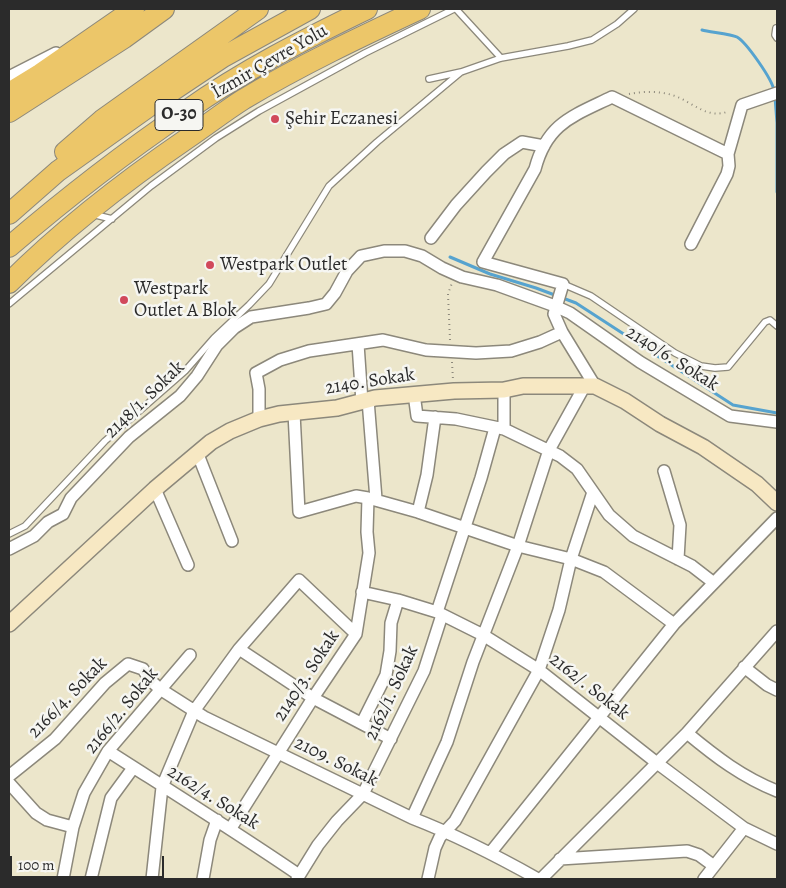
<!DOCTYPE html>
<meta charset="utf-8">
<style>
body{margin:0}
#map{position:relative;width:786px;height:888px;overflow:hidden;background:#ece6cb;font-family:Alegreya,serif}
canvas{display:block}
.frame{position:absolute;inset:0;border:10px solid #2b2b2b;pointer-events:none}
.scale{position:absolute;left:10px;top:856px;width:154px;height:22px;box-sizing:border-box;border:2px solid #2b2b2b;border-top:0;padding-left:6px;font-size:15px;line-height:18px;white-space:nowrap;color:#2b2b2b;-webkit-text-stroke:4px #f6f6f2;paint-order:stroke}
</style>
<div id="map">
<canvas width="786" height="888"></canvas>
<div class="frame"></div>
<div class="scale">100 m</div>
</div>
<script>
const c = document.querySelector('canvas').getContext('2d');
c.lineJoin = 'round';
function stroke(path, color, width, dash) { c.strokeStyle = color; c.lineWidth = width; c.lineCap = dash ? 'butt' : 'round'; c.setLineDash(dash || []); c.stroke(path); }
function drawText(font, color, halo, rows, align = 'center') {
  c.font = font + ' Alegreya,serif'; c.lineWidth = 5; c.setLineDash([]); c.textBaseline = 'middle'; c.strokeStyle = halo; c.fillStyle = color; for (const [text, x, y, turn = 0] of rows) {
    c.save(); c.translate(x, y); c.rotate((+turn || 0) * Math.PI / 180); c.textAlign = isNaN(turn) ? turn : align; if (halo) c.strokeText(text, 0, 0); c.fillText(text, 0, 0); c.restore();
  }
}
stroke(new Path2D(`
 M702 30C709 32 731 34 737 37 746 42 773 80 774 91
 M775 97 777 123V192
 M450 257 490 274 536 288 576 303 733 405 777 413`), '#56a3cf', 3);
const lane = new Path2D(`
 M456 9 501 58
 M777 32 776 28 775 35 777 38
 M429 79 461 72
 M92 214 112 219
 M563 284 591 296 675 353 701 366 715 368 728 367 765 322 770 320 777 326
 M9 304 151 186 216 138 259 111 365 53 454 9
 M9 534 25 526 105 441 185 371 214 338 249 305 269 284 329 186 377 142 461 72 501 58 568 46 592 40 617 24 634 9`);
const street = new Path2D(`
 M9 77 56 53
 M431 238 456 205 486 172 504 154 522 142 544 146
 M691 244 727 174 729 166 728 154 742 105 777 93
 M562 332 554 314 563 284 483 262 535 169C547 123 573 116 612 97L728 154
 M358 344 362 402
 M414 394 417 416 456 419 504 429 560 456 577 469 609 515 633 536 692 566 714 583
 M368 400 376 499
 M294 413 299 512 356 496 368 498 418 512 518 546 571 559 559 610 539 670 455 821 440 837 435 848 428 879
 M259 419V389L256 373 280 360 309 351 383 340 426 350 476 353 511 351 540 342 562 332 595 386
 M504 429V390
 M197 452 232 541
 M664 471 680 525 678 559
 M155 489 188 565
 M593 492 571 559 604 572 674 624
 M418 512 427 475 435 417
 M9 549 34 536 48 522 63 514 71 498 129 437 180 396 197 376 217 345 234 328 251 317 309 308 326 304 335 293 347 271 361 256 384 251H405L422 256 442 268 462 277 497 285 555 306 570 313 640 362 730 416 777 422
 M362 592 398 600 437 612 483 635 539 670 657 763 744 828 777 844
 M437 612 481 478 495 428
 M239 649 313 698 391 739
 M744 667 767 685 777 690
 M362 723 386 675 390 651 391 623 398 600
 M687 733C716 757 742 777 777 791
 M108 751C172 792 236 832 299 875
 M9 776 55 739 105 683 128 664 143 669 150 680 160 689 204 717 412 818C456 835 497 856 538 879
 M9 783 36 813 47 820 73 827
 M412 818 447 742 473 662 518 546 549 450 584 387
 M231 828 313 698 356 634 369 553 367 532 368 498
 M491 852 674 624 777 518
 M560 859 687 851 699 855 714 866
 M63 879 73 827 84 793 108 751 190 655
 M91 879 111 798 133 768
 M152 879 162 787 194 711 239 649 299 580 356 634
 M203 879 210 840 217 820
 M297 879 318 845 337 821 363 794 424 671 442 615
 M541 879 687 733 777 631
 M704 879 744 828`);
const secondary = new Path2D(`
 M9 624 155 489 211 442 230 431 259 419 279 414 337 408 375 398 454 391 504 390 523 386H595L625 401 660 424 703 447 757 484 777 503`);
const highway = new Path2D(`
 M9 93 40 74 134 9
 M9 112 124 38 164 9
 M65 152 102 120 258 9
 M9 214 58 171 148 107 223 57 310 9
 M9 247C65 199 124 153 186 111 242 71 305 39 367 9
 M9 283C63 229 125 181 188 138 207 125 225 111 244 99 301 65 360 37 420 9`);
stroke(lane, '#8c887b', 8);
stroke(street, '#8c887b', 14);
stroke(secondary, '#8c887b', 18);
stroke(highway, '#8c887b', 22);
stroke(new Path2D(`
 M629 94C644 91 661 91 675 96 694 103 708 120 729 111
 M450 340 448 294 452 283
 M452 362 453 380`), '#8c887b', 2, [1, 4]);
stroke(lane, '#fff', 5.5);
stroke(street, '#fff', 11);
stroke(secondary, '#f7e8c3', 15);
stroke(highway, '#ecc669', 20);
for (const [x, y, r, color] of [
 [275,119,5,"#d1495b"],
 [210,265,5,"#d1495b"],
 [124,300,5,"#d1495b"]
]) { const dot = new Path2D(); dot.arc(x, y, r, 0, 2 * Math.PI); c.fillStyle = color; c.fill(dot); stroke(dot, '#f6f6f2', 2); }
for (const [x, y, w] of [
 [179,115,48]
]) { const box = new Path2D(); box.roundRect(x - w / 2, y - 15.5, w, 31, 4); c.fillStyle = '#f6f6f2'; c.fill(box); stroke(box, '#2b2b2b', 1); }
drawText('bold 18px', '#2b2b2b', null, [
 ["O-30",179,115]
]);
drawText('19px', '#2b2b2b', '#f6f6f2', [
 ["İzmir Çevre Yolu",270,62,-30],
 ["2140/6. Sokak",672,359,32],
 ["2140. Sokak",370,382,-9],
 ["2148/1. Sokak",145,400,-44],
 ["2140/3. Sokak",307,676,-57],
 ["2162/. Sokak",589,687,38],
 ["2162/1. Sokak",392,693,-65],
 ["2166/4. Sokak",68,698,-46],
 ["2166/2. Sokak",122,711,-51],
 ["2109. Sokak",336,762,26],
 ["2162/4. Sokak",213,798,32]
]);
drawText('19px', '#2b2b2b', '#f6f6f2', [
 ["Şehir Eczanesi",285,119],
 ["Westpark Outlet",220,265],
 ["Westpark",134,289],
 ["Outlet A Blok",134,311]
], 'left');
</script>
